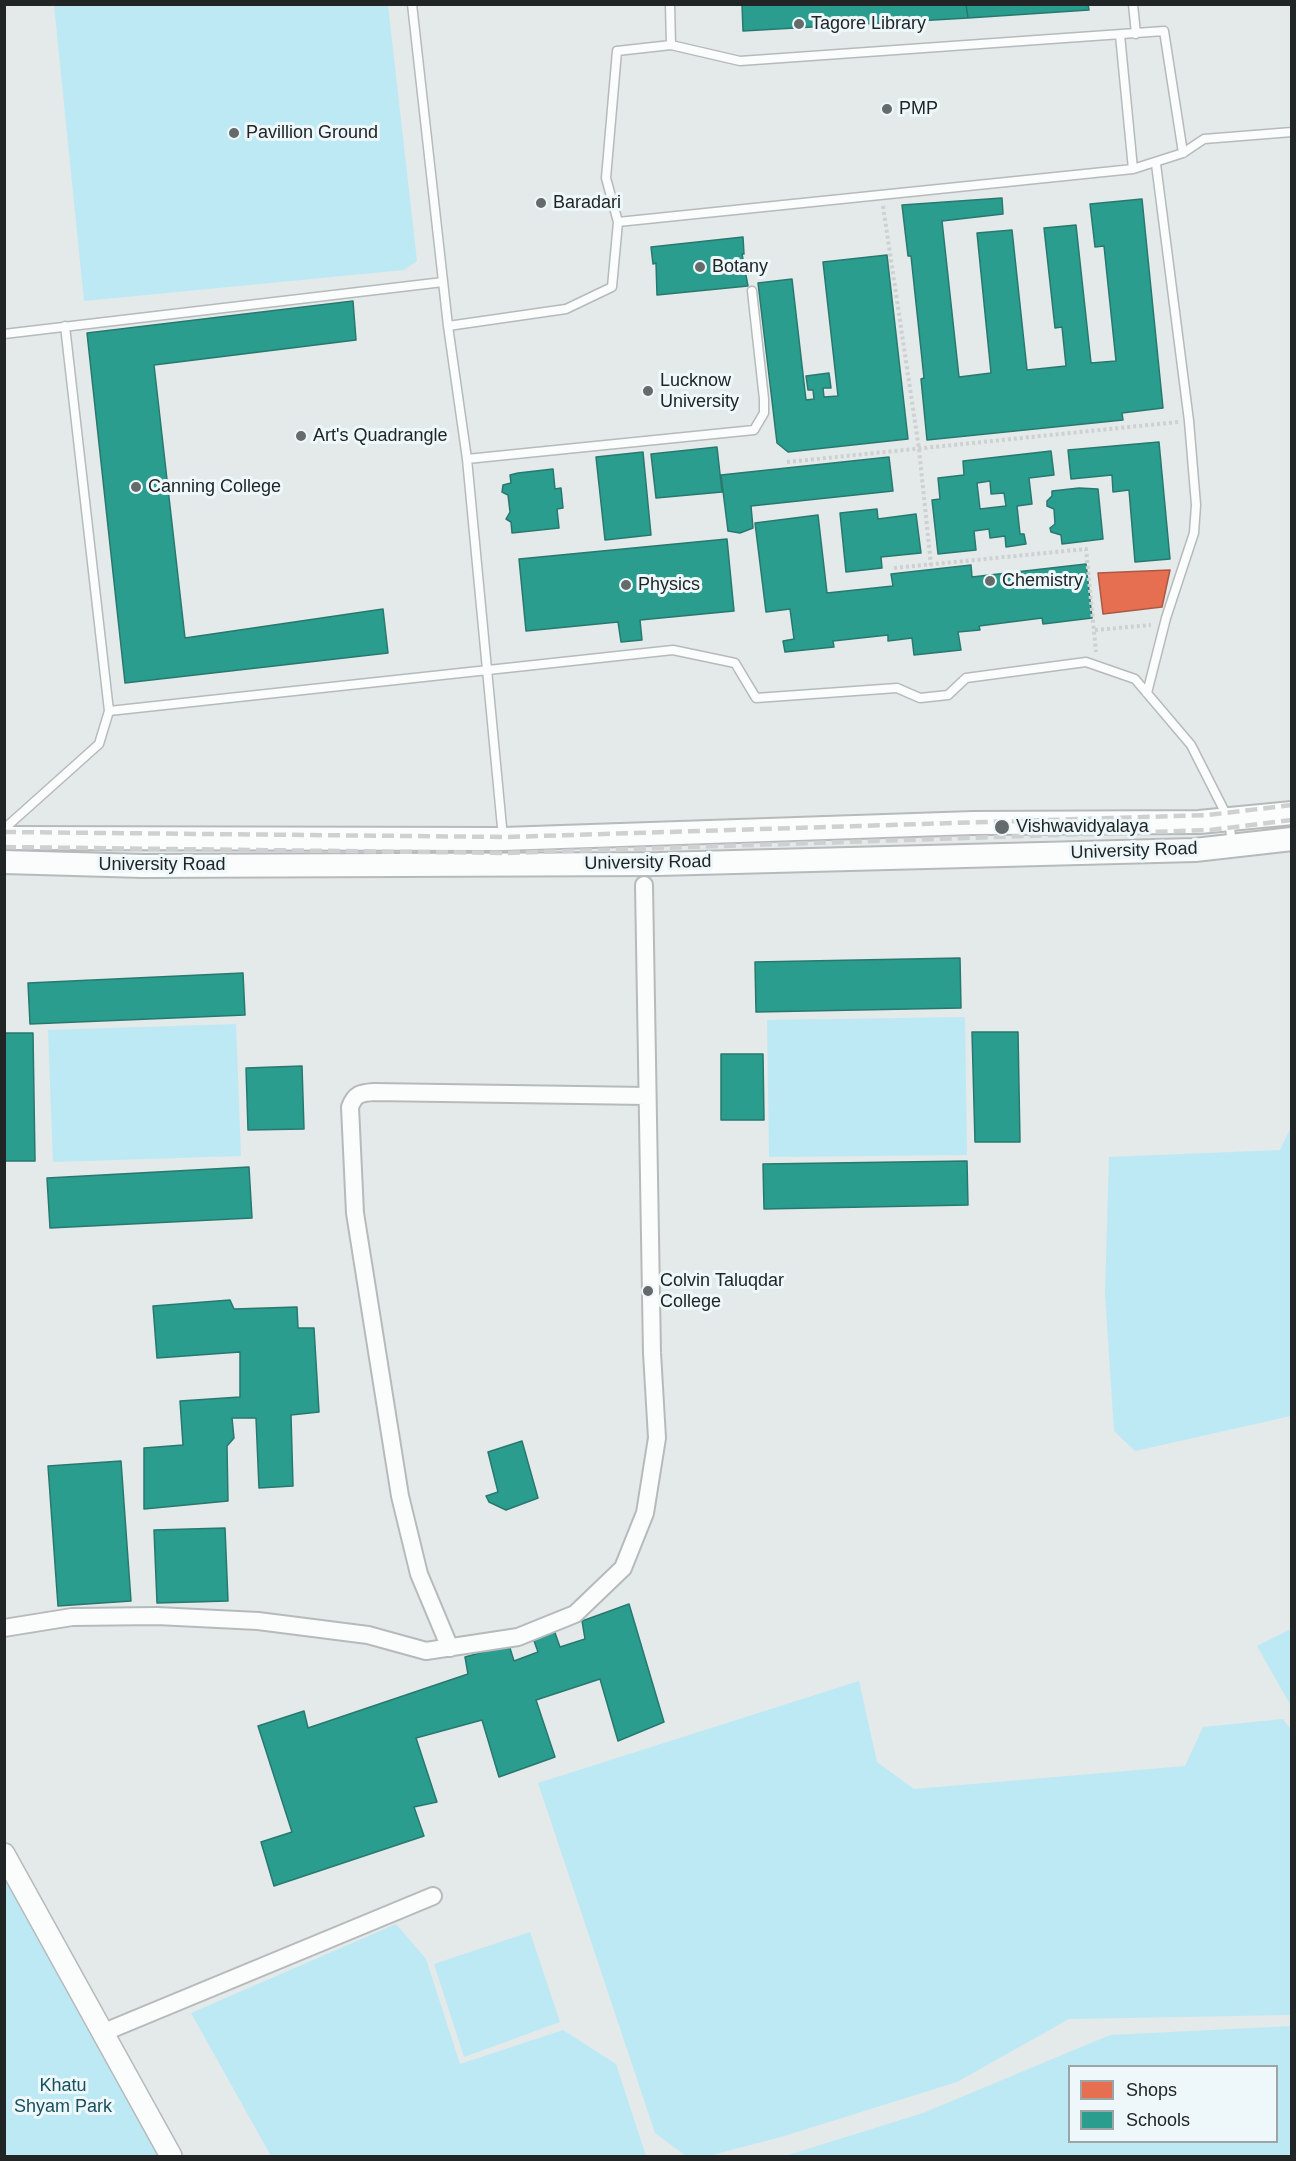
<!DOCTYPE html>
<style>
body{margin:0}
#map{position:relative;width:1296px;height:2161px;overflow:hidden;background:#e4e9ea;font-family:Arial,sans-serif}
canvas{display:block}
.frame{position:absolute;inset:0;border:6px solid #212525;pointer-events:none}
.legend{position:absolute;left:1068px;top:2065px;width:210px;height:78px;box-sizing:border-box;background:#eef8fb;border:2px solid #9ca4a5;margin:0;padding:8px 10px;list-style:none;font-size:18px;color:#212525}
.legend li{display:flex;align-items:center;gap:12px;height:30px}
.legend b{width:30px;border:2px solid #9ca4a5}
</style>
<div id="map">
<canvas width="1296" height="2161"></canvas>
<div class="frame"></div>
<ul class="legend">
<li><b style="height:16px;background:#e76f51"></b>Shops</li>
<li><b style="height:16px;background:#2a9d8f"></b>Schools</li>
</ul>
</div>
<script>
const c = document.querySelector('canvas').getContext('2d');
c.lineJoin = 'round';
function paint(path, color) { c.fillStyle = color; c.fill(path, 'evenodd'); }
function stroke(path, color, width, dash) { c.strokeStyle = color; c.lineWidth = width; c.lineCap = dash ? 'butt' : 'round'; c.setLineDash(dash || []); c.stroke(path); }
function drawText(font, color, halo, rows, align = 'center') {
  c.font = font + ' Arial,sans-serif'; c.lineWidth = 6; c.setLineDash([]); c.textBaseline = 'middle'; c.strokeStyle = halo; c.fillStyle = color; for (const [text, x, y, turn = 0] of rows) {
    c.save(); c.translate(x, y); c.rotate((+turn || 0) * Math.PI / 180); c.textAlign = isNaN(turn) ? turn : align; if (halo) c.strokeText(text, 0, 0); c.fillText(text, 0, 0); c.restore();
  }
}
paint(new Path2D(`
 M54 5H388L417 261 404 270 84 301Z
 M965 1017 967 1155 769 1157 767 1020Z
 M236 1024 241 1156 53 1162 48 1030Z
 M1291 1127V1416L1135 1451 1114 1431 1105 1294 1109 1157 1280 1150Z
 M1291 1629V1706L1257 1646Z
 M859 1681 877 1762 914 1789 1185 1766 1203 1727 1283 1719 1292 1731 1291 2015 1069 2019 957 2082 781 2137 708 2156H686L655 2133 538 1783Z
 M4 1864 165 2156H5Z
 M396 1924 426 1959 460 2064 563 2030 616 2064 646 2156H271L191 2013Z
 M530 1932 560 2022 464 2057 434 1964Z
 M1291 2026V2156H785L923 2113 1110 2035ZM1070 2066H1276V2142H1070Z`), '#bde9f5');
const shops = new Path2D(`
 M1170 570 1162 607 1103 614 1098 573Z`);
paint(shops, '#e76f51');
stroke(shops, '#ac5944', 1.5);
const schools = new Path2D(`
 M742 4H966L968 18 743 31Z
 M966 4H1088L1089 10 968 18Z
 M1002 198 1003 214 942 221 959 377 991 373 977 233 1012 230 1027 370 1066 366 1062 327 1055 328 1044 228 1076 225 1091 363 1116 361 1104 246 1095 247 1090 204 1142 199 1163 408 1122 413 1123 420 927 440 921 379 924 378 911 256H908L902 205Z
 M743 237 744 254H742L748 286 657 295 656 263 653 264 651 247Z
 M887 255 908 439 788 452 777 443 758 283 792 279 806 400 814 399 813 390H808L806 376 829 373 831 388H823L824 397 838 396 823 262Z
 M353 301 356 340 154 365 185 638 383 609 388 653 125 683 87 333Z
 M1159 442 1170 559 1135 562 1129 490 1113 492 1112 475 1071 479 1068 450Z
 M717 447 722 492 656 498 651 454Z
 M1051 451 1054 475 1029 478 1032 504 1017 506 1020 534H1024L1026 544 1006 547 1005 536 990 538 989 529 974 531 976 550 938 554 932 500 940 499 938 478 964 475 963 461ZM990 481 991 494 1004 493 1006 506 980 509 977 483Z
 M643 452 651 535 605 540 596 457Z
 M889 457 893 491 751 506 753 528 740 533 728 531 721 475Z
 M553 469 555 489 561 488 563 508 557 509 559 528 512 533 511 522 506 519 510 512 508 495 502 492 503 485 511 483 510 475 518 473Z
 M1079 488 1098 489 1103 539 1062 544 1061 535 1051 532 1050 528 1055 524 1054 509 1047 506V501L1052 496V491Z
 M877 509 878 519 916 514 921 553 881 557 882 568 846 572 840 513Z
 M818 515 827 593 893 586 891 574 971 565 972 577 1086 564 1092 618 1043 624 1042 618 979 626 980 630 958 632 961 650 914 655 912 638 888 641V635L833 641 834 647 785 652 783 641 794 639 790 609 766 612 755 523Z
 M727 539 734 611 640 620 642 640 621 642 618 622 526 631 519 559Z
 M960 958 961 1008 756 1012 755 962Z
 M243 973 245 1015 30 1024 28 983Z
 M972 1032H1018L1020 1142H975Z
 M4 1033H33L35 1161H4Z
 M721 1054H763L764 1120H721Z
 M302 1066 304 1129 248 1130 246 1068Z
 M967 1161 968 1205 764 1209 763 1164Z
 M249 1167 252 1218 50 1228 47 1178Z
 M230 1300 234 1309 297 1307 298 1328H314L319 1412 291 1415 293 1486 259 1488 256 1418H232L234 1438 227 1446 228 1501 144 1509V1448L183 1445 180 1401 240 1397V1352L157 1358 153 1306Z
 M522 1441 538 1498 506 1510 489 1502 486 1496 498 1492 488 1452Z
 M121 1461 131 1601 58 1606 48 1466Z
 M225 1528 228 1601 157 1603 154 1530Z
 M629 1604 664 1722 618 1741 600 1679 536 1700 555 1757 499 1777 482 1720 416 1738 437 1802 414 1807 424 1836 274 1886 261 1842 292 1832 258 1726 304 1711 308 1728 468 1674 465 1657 509 1645 514 1661 538 1652 533 1638 554 1630 560 1647 585 1639 582 1621Z`);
paint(schools, '#2a9d8f');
stroke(schools, '#27796f', 1.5);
const service = new Path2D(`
 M412 4 448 326 467 459 503 838
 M1133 4 1136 34
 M1120 35 1133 169
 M671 45 740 61 1164 31 1183 153
 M618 222 1133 169 1183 153 1204 139 1292 132
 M448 326 566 309 612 287 618 222 606 178 617 51 671 45 670 4
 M4 334 443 282
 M467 459 754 430 764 413V399L752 291
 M1147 693 1166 618 1194 533 1196 505 1189 421 1156 164
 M109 711 673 650 735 663 756 698 897 688 920 698 948 695 966 678 1086 662 1135 679 1191 745 1229 820 1232 844
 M4 829 99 744 109 711 65 326`);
const minor = new Path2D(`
 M4 1628 72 1617 157 1616 258 1621 368 1635 426 1651 518 1637 575 1614 623 1568 645 1513 657 1438 652 1353 644 885
 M450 1648 419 1574 400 1496 355 1213 350 1107C355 1094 360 1093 374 1092L647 1096
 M102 2033 433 1896`);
const tertiary = new Path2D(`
 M4 1854 171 2156`);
const secondary = new Path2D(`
 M4 838 503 839 973 823 1199 822 1292 813
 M4 862 143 866 658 864 1195 850 1292 839`);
stroke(service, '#b6babb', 11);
stroke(minor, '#b6babb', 20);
stroke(tertiary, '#b6babb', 24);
stroke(secondary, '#b6babb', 26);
stroke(new Path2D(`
 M883 206 919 449 931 565
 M787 462 1178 422
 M894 568 1086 549 1096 652
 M1095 630 1151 625`), '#cfd0d0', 4, [3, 3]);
stroke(service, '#fbfcfc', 8);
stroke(minor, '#fbfcfc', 16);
stroke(tertiary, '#fbfcfc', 21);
stroke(secondary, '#fbfcfc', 22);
stroke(new Path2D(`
 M4 832 508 837 1208 815 1292 805
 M4 847 508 853 1210 830 1292 820`), '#cfd0d0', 4.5, [12, 6]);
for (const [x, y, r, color] of [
 [799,24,6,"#656a6a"],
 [887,109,6,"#656a6a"],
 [234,133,6,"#656a6a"],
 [541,203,6,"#656a6a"],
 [700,267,6,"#656a6a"],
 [648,391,6,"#656a6a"],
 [301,436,6,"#656a6a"],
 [136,487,6,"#656a6a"],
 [990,581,6,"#656a6a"],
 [626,585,6,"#656a6a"],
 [1002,827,8,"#656a6a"],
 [648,1291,6,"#656a6a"]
]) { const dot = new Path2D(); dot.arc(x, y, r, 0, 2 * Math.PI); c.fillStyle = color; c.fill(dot); stroke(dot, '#eef8fb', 2); }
drawText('18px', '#212525', '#eef8fb', [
 ["Tagore Library",811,24],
 ["PMP",899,109],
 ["Pavillion Ground",246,133],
 ["Baradari",553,203],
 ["Botany",712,267],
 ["Lucknow",660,381],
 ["University",660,402],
 ["Art's Quadrangle",313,436],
 ["Canning College",148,487],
 ["Chemistry",1002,581],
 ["Physics",638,585],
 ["Vishwavidyalaya",1016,827],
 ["Colvin Taluqdar",660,1281],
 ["College",660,1302]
], 'left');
drawText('18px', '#212525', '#eef8fb', [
 ["University Road",1134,851,-2],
 ["University Road",648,863,-1],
 ["University Road",162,865]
]);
drawText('18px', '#174f5c', '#eef8fb', [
 ["Khatu",63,2086],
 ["Shyam Park",63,2107]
]);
</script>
